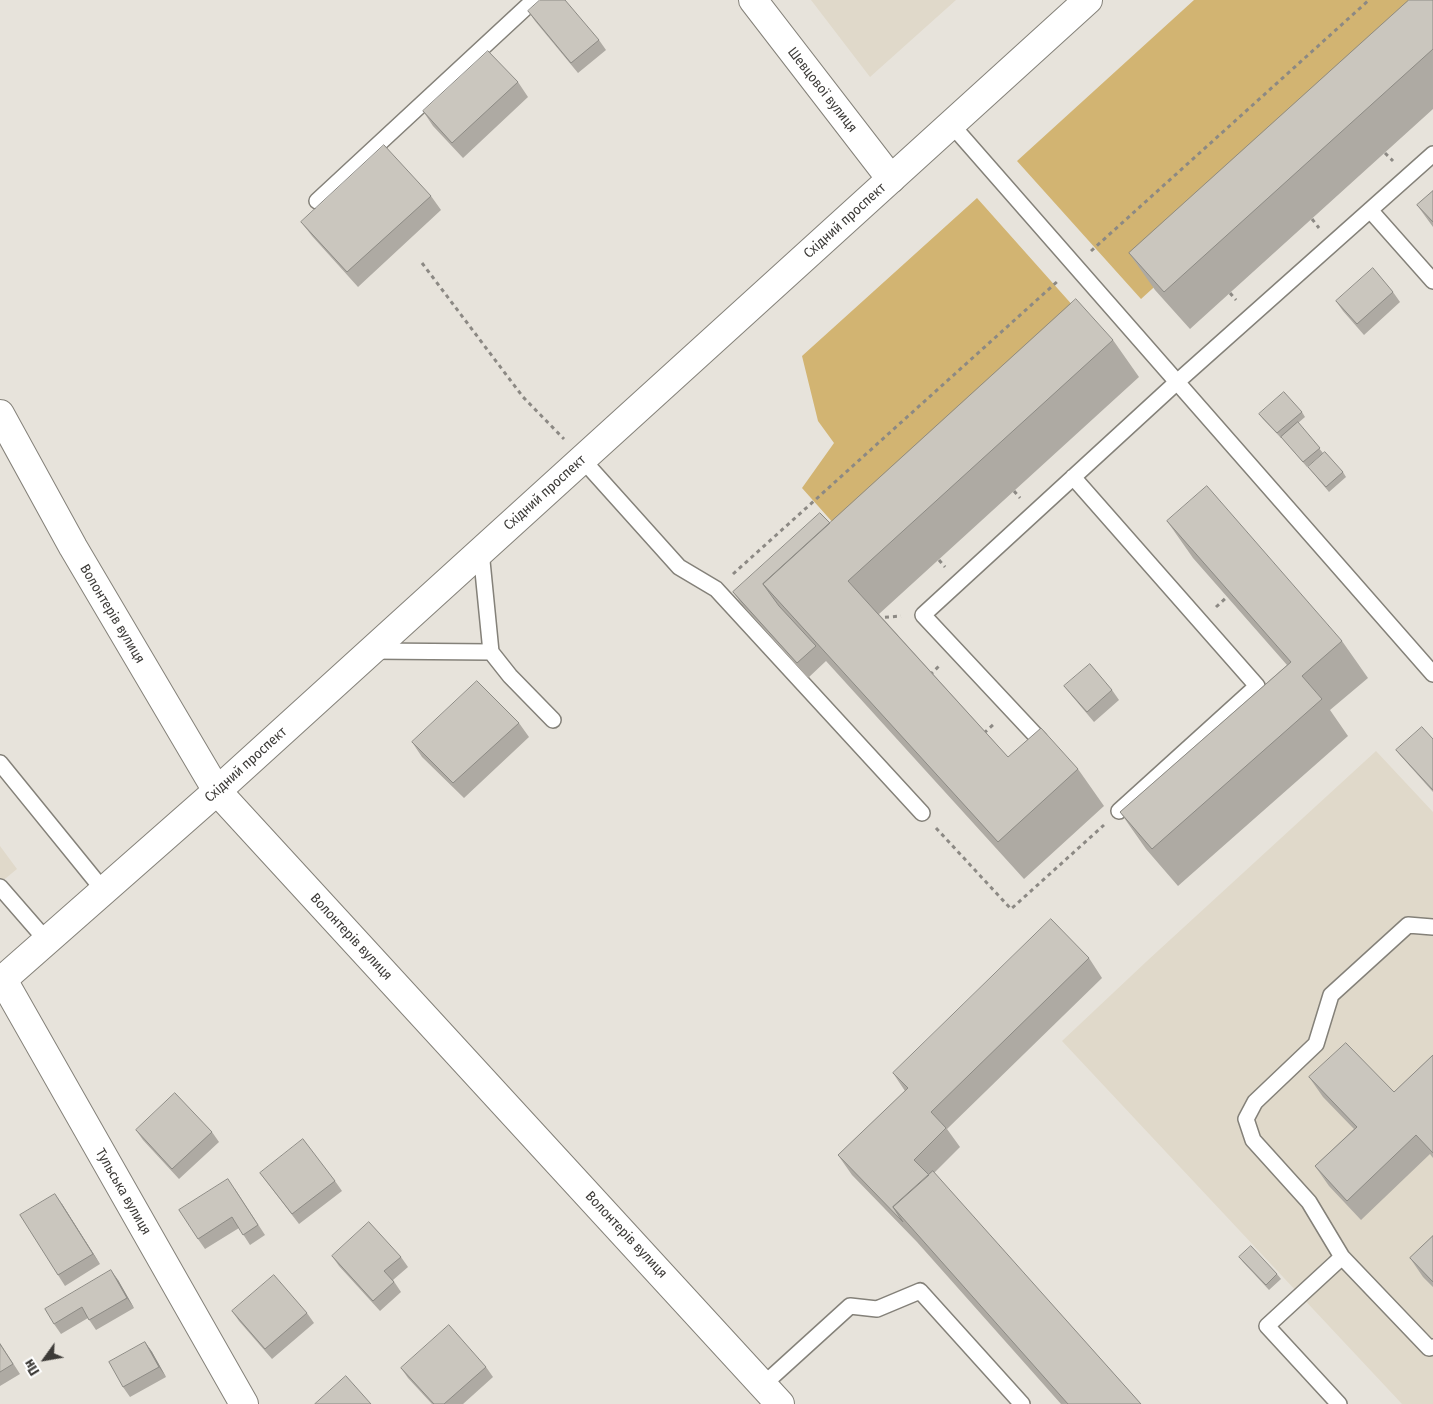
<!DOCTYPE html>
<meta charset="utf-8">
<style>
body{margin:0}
#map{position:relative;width:1433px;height:1404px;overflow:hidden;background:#e7e3db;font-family:"Fira Sans Condensed",sans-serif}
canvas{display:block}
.north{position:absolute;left:20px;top:1334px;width:50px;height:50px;-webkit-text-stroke:4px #fff;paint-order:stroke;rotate:238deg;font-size:14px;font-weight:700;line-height:20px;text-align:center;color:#3d3b38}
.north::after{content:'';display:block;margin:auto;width:18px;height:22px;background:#3d3b38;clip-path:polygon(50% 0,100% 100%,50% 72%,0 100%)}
</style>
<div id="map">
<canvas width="1433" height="1404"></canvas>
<div class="north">Пн</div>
</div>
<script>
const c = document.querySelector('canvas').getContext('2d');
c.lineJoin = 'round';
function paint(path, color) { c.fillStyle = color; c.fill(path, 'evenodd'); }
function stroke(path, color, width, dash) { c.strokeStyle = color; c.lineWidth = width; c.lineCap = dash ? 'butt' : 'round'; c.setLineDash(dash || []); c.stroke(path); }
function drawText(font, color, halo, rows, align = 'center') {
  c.font = font + ' "Fira Sans Condensed",sans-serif'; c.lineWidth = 4.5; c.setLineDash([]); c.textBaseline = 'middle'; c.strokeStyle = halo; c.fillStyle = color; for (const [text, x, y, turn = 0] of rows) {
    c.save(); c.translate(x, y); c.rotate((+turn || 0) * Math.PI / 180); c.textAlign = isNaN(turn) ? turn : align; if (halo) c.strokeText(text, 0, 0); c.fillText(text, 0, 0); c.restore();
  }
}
paint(new Path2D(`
 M811 0H956L870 77Z
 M1376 751 1433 812V1404H1402L1062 1041 1147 961Z
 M0 846 17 869 0 883Z`), '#e0d9ca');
paint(new Path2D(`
 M1194 0H1433L1317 139 1141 299 1017 161Z
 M977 198 1099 335 860 553 802 488 834 443 818 421 802 356Z`), '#d2b472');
const service = new Path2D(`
 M951 124 1177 382 1433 154
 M317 201 534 0
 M1370 210 1433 281
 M582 459 679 567 716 589 922 813
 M1073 477 1257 686 1119 811
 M481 551 491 652 510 676 553 720
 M372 651 491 652
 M1040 740 923 615 1177 382 1433 674
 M0 763 104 891
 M0 887 47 941
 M1433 927 1408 925 1331 995 1316 1044 1255 1102 1246 1119 1253 1140 1309 1202 1342 1257 1429 1348 1433 1347
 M763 1385 850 1306 877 1309 920 1291 1022 1404
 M1339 1404 1267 1326 1342 1257`);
const minor = new Path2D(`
 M753 0 891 179
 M0 414 73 547 217 791
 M3 980 244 1404`);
const tertiary = new Path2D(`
 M217 791 780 1404`);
const secondary = new Path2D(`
 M0 982 217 791 1088 0`);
stroke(service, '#848179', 18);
stroke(minor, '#848179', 30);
stroke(tertiary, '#848179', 30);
stroke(secondary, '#848179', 30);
stroke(new Path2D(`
 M1385 153 1393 161
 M1312 219 1319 228
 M1091 251 1369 0
 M422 263 523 397 564 439
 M1230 293 1236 300
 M1014 491 1020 498
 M939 560 945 567
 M733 574 1059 280
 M1216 607 1227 597
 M877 618 901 616
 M930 675 940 665
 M984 733 994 724
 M936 828 1011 909 1104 825`), '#8c8984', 3, [4, 4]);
stroke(service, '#fff', 15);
stroke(minor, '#fff', 28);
stroke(tertiary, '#fff', 28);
stroke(secondary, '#fff', 28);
paint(new Path2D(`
 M1433 0V109L1190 329 1155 290 1129 253Z
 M528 11 599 40 606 50 578 73 535 21Z
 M518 82 528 97 463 158 433 126 423 111Z
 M1433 191V227L1417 205Z
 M431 196 441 210 358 287 312 236 301 222Z
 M1393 292 1400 302 1364 335 1343 311 1336 301Z
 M1113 340 1139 377 879 614 1008 757 1078 769 1104 806 1024 879 826 661 808 678 744 607 733 592 830 523Z
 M1302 412 1305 417 1298 423 1323 453 1307 467 1282 438H1281L1263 419 1259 414Z
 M1308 467 1343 472 1346 477 1329 492Z
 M1167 521 1342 641 1368 678 1330 710 1348 736 1178 886 1146 849 1120 812 1287 665 1193 558Z
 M1064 686 1112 690 1119 700 1094 722 1072 696Z
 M519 723 529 737 464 798 422 757 412 742Z
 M1433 739V792L1400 755 1396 750Z
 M1089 958 1102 978 947 1129 960 1147 934 1173 1141 1404H1061L917 1242 852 1175 838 1155 905 1091 893 1073Z
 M1433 1055V1158L1430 1154 1361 1220 1329 1186 1315 1166 1354 1129 1323 1097 1309 1077 1394 1092Z
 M136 1130 212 1132 219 1142 179 1179 143 1140Z
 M260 1173 335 1181 342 1191 299 1224Z
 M235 1189 265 1235 250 1245 239 1228 205 1249 198 1239Z
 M62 1204 100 1264 65 1286 58 1275Z
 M1433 1236V1287L1423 1277 1410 1258Z
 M332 1256 401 1257 408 1267 393 1280 401 1292 380 1311 339 1266Z
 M1239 1257 1277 1274 1281 1279 1269 1290 1243 1262Z
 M118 1280 134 1308 96 1330 88 1318 61 1334 54 1324Z
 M232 1311 307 1313 314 1323 272 1359 239 1321Z
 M145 1342 152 1352 166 1377 130 1397 123 1387Z
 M0 1343 20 1374 0 1386Z
 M486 1367 493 1377 463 1404H432L408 1378 401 1368Z`), '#aeaaa3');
paint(new Path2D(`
 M55 1194 62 1204 100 1264 93 1254Z
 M111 1270 118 1280 134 1308 127 1298Z
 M145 1342 152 1352 166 1377 159 1367Z`), '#8d8b85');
const building = new Path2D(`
 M540 0H565L599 40 571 63 528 11Z
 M1409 0H1433V49L1164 292 1129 253Z
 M488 51 518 82 452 143 423 111Z
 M384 145 431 196 347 272 301 222Z
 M1433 191V222L1417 205Z
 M1373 268 1393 292 1357 324 1336 301Z
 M1076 299 1113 340 848 581 1008 757 1041 728 1078 769 998 842 763 584Z
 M1284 392 1302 412 1277 433 1259 414Z
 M1298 422 1320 448 1303 462 1281 437Z
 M1325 452 1343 472 1326 487 1308 467Z
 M1207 486 1342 641 1302 676 1322 699 1152 849 1120 812 1291 662 1167 521Z
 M820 513 830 523 763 584 779 606 816 646 797 663 733 592Z
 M1090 664 1112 690 1087 712 1064 686Z
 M477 681 519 723 453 783 412 742Z
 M1422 727 1433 739V790L1396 750Z
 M1051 919 1089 958 931 1112 946 1128 914 1160 929 1175 893 1207 903 1222 838 1155 908 1088 893 1073Z
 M1346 1043 1394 1092 1433 1055V1153L1416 1135 1347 1201 1315 1166 1357 1127 1309 1077Z
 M175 1093 212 1132 172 1169 136 1130Z
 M303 1139 335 1181 292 1214 260 1173Z
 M933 1171 1141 1404H1068L893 1207Z
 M228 1179 258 1225 243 1235 232 1217 198 1239 179 1210Z
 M55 1194 93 1254 58 1275 20 1215Z
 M369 1222 401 1257 384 1271 394 1282 373 1301 332 1256Z
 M1433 1236V1282L1410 1258Z
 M1251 1246 1277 1274 1266 1285 1239 1257Z
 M111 1270 127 1298 89 1320 82 1307 54 1324 45 1309Z
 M274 1275 307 1313 265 1349 232 1311Z
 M449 1325 486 1367 444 1404H434L401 1368Z
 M145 1342 159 1367 123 1387 109 1362Z
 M0 1344 13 1364 0 1372Z
 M346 1376 371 1404H315Z`);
paint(building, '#cac6be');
stroke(building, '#8d8b85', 1);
drawText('14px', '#3d3b38', '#fff', [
 ["Шевцової вулиця",822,90,52],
 ["Східний проспект",845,221,-42],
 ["Східний проспект",545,493,-42],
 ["Волонтерів вулиця",112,614,59],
 ["Східний проспект",246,765,-42],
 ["Волонтерів вулиця",351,937,47],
 ["Тульська вулиця",123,1192,60],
 ["Волонтерів вулиця",626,1235,47]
]);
</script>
